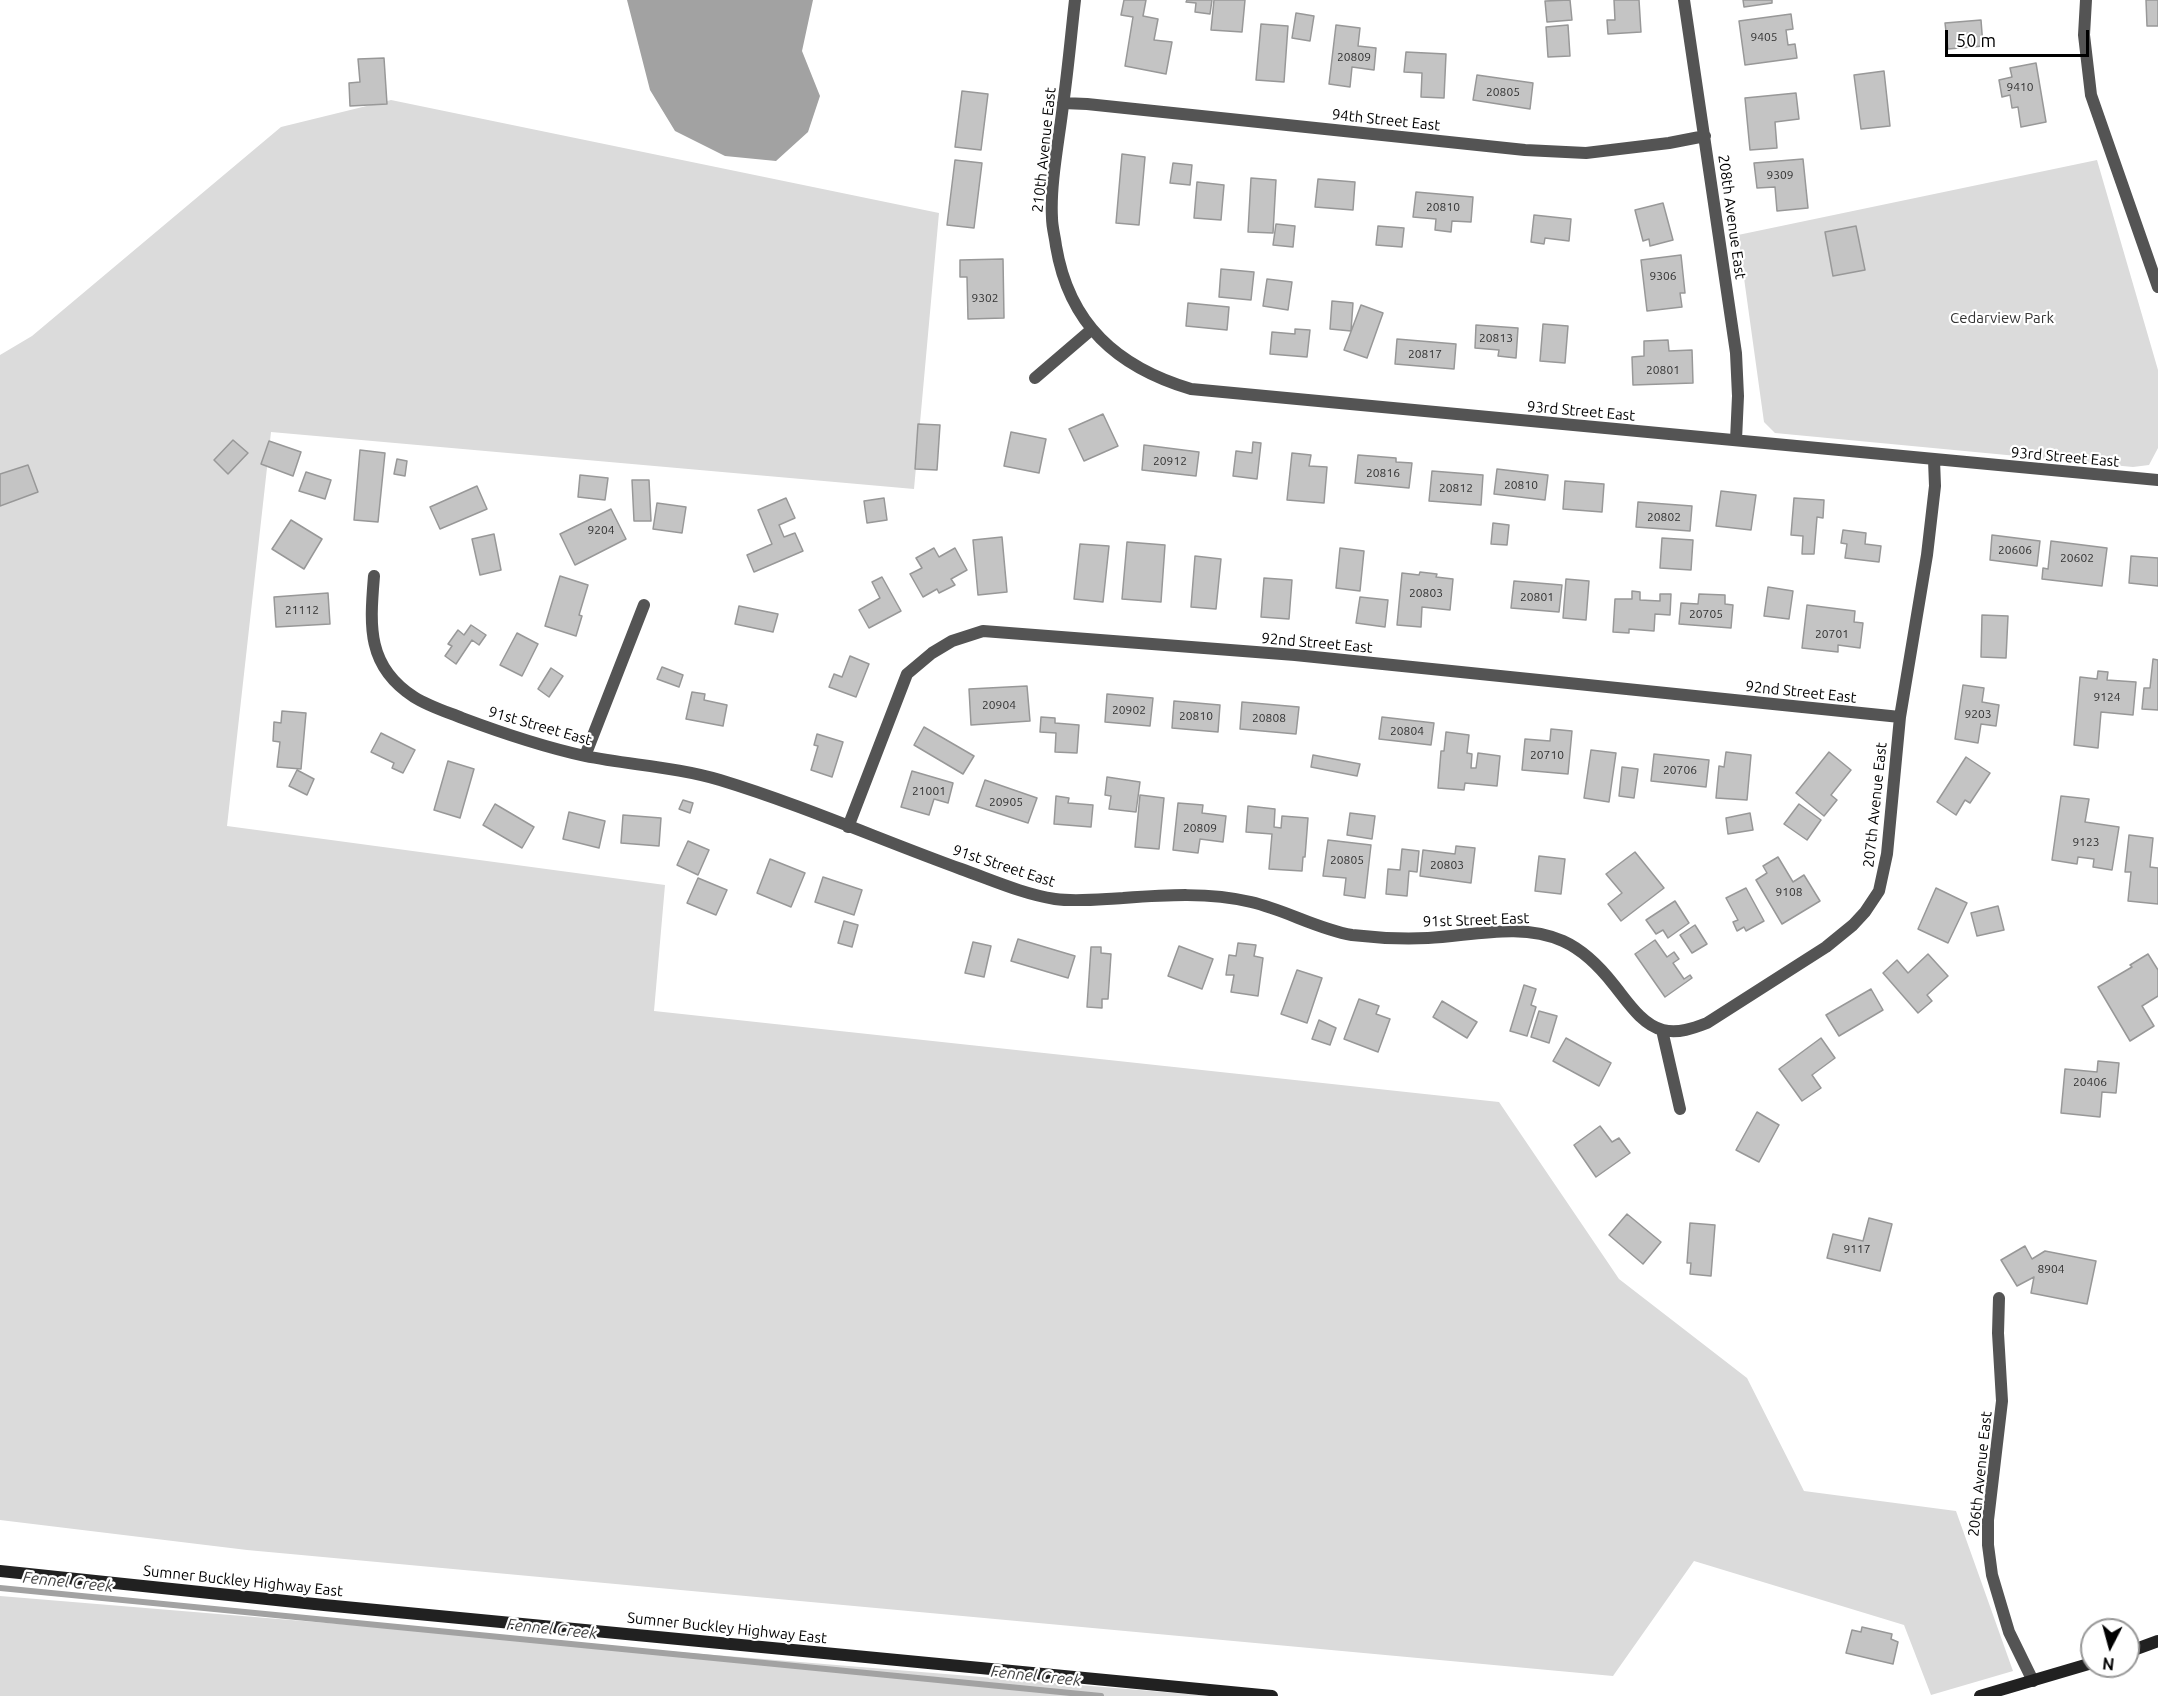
<!DOCTYPE html>
<style>
body{margin:0}
#map{position:relative;width:2158px;height:1696px;overflow:hidden;background:#fff;font-family:Ubuntu,sans-serif}
canvas{display:block}
.north{position:absolute;left:2080px;top:1618px;width:60px;height:60px;box-sizing:border-box;background:#fff;border:2px solid #999;border-radius:50%;rotate:186deg;font-size:16px;font-weight:700;line-height:24px;text-align:center;color:#000}
.north::after{content:'';display:block;margin:auto;width:21px;height:27px;background:#000;clip-path:polygon(50% 0,100% 100%,50% 72%,0 100%)}
.scale{position:absolute;left:1945px;top:30px;width:144px;height:27px;box-sizing:border-box;border:3px solid #000;border-top:0;padding-left:8px;font-size:18px;line-height:21px;white-space:nowrap;color:#000;-webkit-text-stroke:4px #fff;paint-order:stroke}
</style>
<div id="map">
<canvas width="2158" height="1696"></canvas>
<div class="north">N</div>
<div class="scale">50 m</div>
</div>
<script>
const c = document.querySelector('canvas').getContext('2d');
c.lineJoin = 'round';
function paint(path, color) { c.fillStyle = color; c.fill(path, 'evenodd'); }
function stroke(path, color, width, dash) { c.strokeStyle = color; c.lineWidth = width; c.lineCap = dash ? 'butt' : 'round'; c.setLineDash(dash || []); c.stroke(path); }
function drawText(font, color, halo, rows, align = 'center') {
  c.font = font + ' Ubuntu,sans-serif'; c.lineWidth = 4.5; c.setLineDash([]); c.textBaseline = 'middle'; c.strokeStyle = halo; c.fillStyle = color; for (const [text, x, y, turn = 0] of rows) {
    c.save(); c.translate(x, y); c.rotate((+turn || 0) * Math.PI / 180); c.textAlign = isNaN(turn) ? turn : align; if (halo) c.strokeText(text, 0, 0); c.fillText(text, 0, 0); c.restore();
  }
}
paint(new Path2D(`
 M391 100 939 213 914 489 271 432 227 826 665 885 654 1011 1499 1102 1619 1279 1747 1378 1804 1491 1956 1511 2013 1671 1931 1695 1904 1625 1694 1561 1613 1676 247 1550 0 1520V355L32 336 281 127Z
 M2097 160 2158 370V448L2149 465 2133 467 1775 433 1764 422 1738 235Z
 M0 1596 1212 1696H0Z`), '#dbdbdb');
paint(new Path2D(`
 M627 0H813L802 51 820 96 808 132 776 161 725 156 675 131 650 90Z`), '#a2a2a2');
stroke(new Path2D(`
 M0 1588 1101 1696`), '#a2a2a2', 6);
const building = new Path2D(`
 M1124 0H1146L1143 16 1158 19 1154 40 1172 42 1166 74 1125 66 1133 17 1121 15Z
 M1187 0H1212L1210 14 1195 12 1196 3 1186 2Z
 M1214 0H1245L1242 32 1211 30Z
 M1570 0 1572 20 1547 22 1545 1Z
 M1614 0H1639L1641 32 1608 34 1607 20H1615Z
 M1743 0H1772V3L1744 7Z
 M2146 0H2158V26H2147Z
 M1296 13 1314 16 1310 41 1292 38Z
 M1791 14 1793 29 1786 30 1788 45 1795 44 1797 58 1745 65 1739 21Z
 M1981 20 1983 46 1948 49 1945 23Z
 M1261 24 1288 26 1284 82 1256 80Z
 M1336 25 1360 28 1358 46 1376 48 1374 70 1352 67 1350 87 1329 84Z
 M1568 25 1570 56 1548 57 1546 27Z
 M1406 52 1446 54 1444 98 1421 97 1422 73 1404 72Z
 M384 58 387 104 350 106 349 83 360 82 358 59Z
 M2036 63 2046 122 2021 127 2018 107 2012 108 2010 95 2002 97 1999 80 2012 77 2010 68Z
 M1884 71 1890 126 1861 129 1854 75Z
 M1477 75 1533 83 1530 109 1473 100Z
 M962 91 988 94 981 150 955 147Z
 M1796 93 1799 119 1775 122 1777 148 1750 150 1745 98Z
 M1122 154 1145 157 1139 225 1116 223Z
 M1803 159 1808 208 1777 211 1775 187 1757 188 1754 163Z
 M955 160 982 163 974 228 947 225Z
 M1173 163 1192 165 1190 185 1170 183Z
 M1251 178 1276 180 1273 233 1248 232Z
 M1318 179 1355 182 1353 210 1315 207Z
 M1197 182 1224 185 1221 220 1194 218Z
 M1416 192 1473 197 1471 222 1452 221 1451 232 1435 230 1436 219 1413 217Z
 M1663 203 1673 240 1650 246 1649 239 1643 241 1635 210Z
 M1534 215 1571 219 1569 241 1545 238 1544 244 1531 242Z
 M1276 224 1295 226 1293 247 1273 245Z
 M1378 226 1404 228 1402 247 1376 245Z
 M1856 226 1865 270 1833 276 1825 232Z
 M1681 255 1685 293H1680L1682 307 1647 311 1641 260Z
 M1003 259 1004 318 968 319 967 277H960V260Z
 M1221 269 1254 272 1251 300 1219 297Z
 M1267 279 1292 282 1288 310 1263 306Z
 M1332 301 1353 303 1351 331 1330 329Z
 M1188 303 1229 307 1227 330 1186 326Z
 M1361 305 1383 313 1367 358 1344 350Z
 M1543 324 1568 326 1565 363 1540 361Z
 M1476 325 1518 328 1516 358 1498 356 1499 350 1475 348Z
 M1295 329 1310 330 1307 357 1270 354 1272 332 1295 334Z
 M1397 339 1456 344 1454 369 1395 364Z
 M1668 340 1669 351 1692 350 1693 383 1633 385 1632 357 1644 356V341Z
 M1103 414 1118 446 1084 461 1069 429Z
 M918 424 940 425 937 470 915 469Z
 M1011 432 1046 439 1039 473 1004 466Z
 M233 440 248 453 228 474 214 460Z
 M269 441 301 452 293 476 261 464Z
 M1253 442 1261 443 1257 479 1233 476 1236 451 1252 453Z
 M1144 445 1199 452 1196 476 1142 470Z
 M360 450 385 453 378 522 354 520Z
 M1292 453 1311 455 1309 466 1327 467 1324 503 1287 500Z
 M1358 455 1396 458V462L1412 463 1409 488 1355 483Z
 M397 459 407 461 405 476 394 474Z
 M28 465 38 492 0 506V474Z
 M1497 469 1548 475 1545 500 1494 494Z
 M1432 471 1483 475 1481 505 1429 501Z
 M306 472 331 480 325 499 299 491Z
 M580 475 608 478 605 500 578 497Z
 M632 480H649L651 521H634Z
 M1565 481 1604 484 1602 512 1563 509Z
 M477 486 487 509 440 529 430 507Z
 M1721 491 1756 495 1751 530 1716 526Z
 M786 498 795 518 779 525 784 537 795 533 803 551 754 572 747 555 772 544 758 510Z
 M884 498 887 520 867 523 864 501Z
 M1794 498 1824 500 1823 518 1817 517 1814 554H1802L1803 536 1791 535Z
 M1638 502 1692 506 1690 531 1636 527Z
 M657 503 686 507 682 533 653 529Z
 M611 509 626 539 575 565 560 534Z
 M291 520 322 539 304 569 272 549Z
 M1493 523 1509 525 1507 545 1491 544Z
 M1843 530 1866 533 1865 544 1881 546 1879 562 1845 558 1847 544 1841 543Z
 M494 534 501 570 480 575 472 539Z
 M1992 535 2040 541 2037 566 1990 560Z
 M1002 537 1007 592 978 595 973 540Z
 M1662 538 1693 540 1691 570 1660 568Z
 M2051 541 2107 548 2102 586 2042 579 2043 568 2048 569Z
 M1127 542 1165 545 1161 602 1122 599Z
 M1080 544 1109 546 1103 602 1074 599Z
 M934 548 939 557 955 548 967 570 951 579 955 585 939 593 937 589 923 597 910 574 922 568 916 558Z
 M1340 548 1364 551 1360 591 1336 588Z
 M1195 556 1221 559 1216 609 1191 607Z
 M2131 556 2158 558V586L2129 583Z
 M1420 572 1437 574 1436 577 1453 579 1450 610 1422 607 1421 627 1397 625 1402 573 1419 575Z
 M560 576 588 585 579 615 582 616 576 636 545 626Z
 M882 577 901 611 869 628 859 610 880 598 872 582Z
 M1264 578 1292 580 1289 619 1261 617Z
 M1566 579 1589 581 1586 620 1563 618Z
 M1514 581 1562 585 1559 612 1511 608Z
 M1768 587 1793 591 1789 619 1764 616Z
 M1632 591 1640 592V600L1660 601V594H1671L1670 615 1655 614 1654 631 1629 629V633L1613 632 1615 599H1632Z
 M328 593 330 624 276 627 274 597Z
 M1699 594 1725 595V604L1733 605 1731 628 1679 624 1681 603 1698 604Z
 M1360 597 1388 600 1385 627 1356 623Z
 M1807 605 1855 611 1854 622 1863 623 1860 648 1838 645V652L1802 648Z
 M739 606 778 614 773 632 735 624Z
 M1982 615 2008 616 2006 658 1981 657Z
 M471 625 486 635 479 645 472 640 456 664 445 656 452 646 448 644 458 630 464 635Z
 M517 633 538 644 522 676 500 665Z
 M850 656 869 664 856 697 829 687 834 674 842 677Z
 M2153 659 2158 660V710L2142 709 2144 688H2150Z
 M662 667 683 675 679 687 657 679Z
 M551 668 563 676 549 697 538 689Z
 M2098 671 2108 672 2107 680 2136 682 2133 715 2101 712 2098 748 2074 745 2080 677 2097 679Z
 M1963 685 1984 688 1982 702 1999 705 1996 726 1981 724 1978 743 1955 739Z
 M1027 686 1030 721 971 725 969 689Z
 M692 692 705 694 704 700 727 705 723 726 686 719Z
 M1107 694 1153 698 1150 726 1105 722Z
 M1174 701 1220 705 1218 732 1172 728Z
 M1242 702 1299 707 1296 734 1240 729Z
 M282 711 306 713 301 769 277 767 280 742 273 741 274 722 281 723Z
 M1041 717 1055 718V723L1079 725 1077 753 1055 752 1056 733 1040 732Z
 M1382 717 1434 723 1431 745 1379 739Z
 M924 727 974 756 963 774 914 745Z
 M1551 729 1572 731 1568 774 1522 770 1525 739 1550 741Z
 M1446 732 1469 735 1467 753 1472 754 1471 768H1476L1478 753 1500 756 1497 786 1465 783 1464 790 1438 788 1441 751H1444Z
 M381 733 415 750 403 773 392 768 394 763 371 752Z
 M817 734 843 742 832 777 811 770 818 746 814 745Z
 M1591 750 1616 753 1609 802 1584 798Z
 M1726 752 1751 755 1747 800 1716 798 1719 766 1724 767Z
 M1829 752 1851 770 1831 795 1837 800 1824 816 1796 793Z
 M1654 754 1709 760 1706 787 1651 781Z
 M1313 755 1360 764 1357 776 1311 767Z
 M1966 757 1990 773 1970 803 1965 800 1956 815 1937 802Z
 M448 761 474 769 460 818 434 810Z
 M1622 767 1638 769 1634 798 1619 796Z
 M297 770 314 779 307 795 289 786Z
 M912 771 953 783 948 803 934 799 929 815 901 807Z
 M1107 777 1140 782 1136 812 1109 809 1111 796 1105 795Z
 M985 780 1037 798 1028 823 976 806Z
 M1140 795 1164 798 1159 849 1135 847Z
 M1056 796 1069 798 1068 803 1093 805 1091 827 1054 824Z
 M2061 796 2089 799 2085 822 2119 827 2112 870 2093 867 2094 859 2078 857 2077 864 2052 860Z
 M683 800 693 803 690 813 679 809Z
 M1178 803 1203 805 1202 813 1226 816 1223 842 1200 839 1198 853 1173 850Z
 M495 804 534 827 522 848 483 825Z
 M1799 804 1821 820 1807 840 1784 824Z
 M1248 806 1275 809 1274 827 1281 828 1282 816 1308 818 1305 857H1303L1302 871 1269 869 1272 834 1246 832Z
 M569 812 605 821 599 848 563 839Z
 M1350 813 1375 816 1372 839 1347 835Z
 M1750 813 1753 830 1728 834 1726 818Z
 M623 815 661 818 659 846 621 843Z
 M2129 835 2153 838 2150 867 2158 868V904L2128 901 2131 872H2125Z
 M1328 840 1371 845 1365 898 1344 895 1346 878 1323 876Z
 M688 841 709 850 698 875 677 865Z
 M1456 846 1475 848 1471 883 1420 876 1423 850 1455 854Z
 M1402 849 1419 851 1417 872 1409 871 1407 896 1386 894 1388 869 1400 870Z
 M1635 852 1664 888 1621 921 1608 904 1622 893 1606 874Z
 M1539 856 1565 859 1561 894 1535 891Z
 M1778 857 1793 882 1804 875 1820 901 1782 924 1756 880 1767 873 1763 866Z
 M770 859 805 873 791 907 757 893Z
 M823 877 862 890 854 915 815 902Z
 M698 878 727 890 716 915 687 903Z
 M1746 888 1764 921 1746 931 1744 927 1737 931 1733 922 1738 920 1726 898Z
 M1936 888 1967 903 1948 943 1918 929Z
 M1675 901 1689 923 1668 938 1663 930 1656 934 1646 920Z
 M1998 906 2004 930 1977 936 1971 913Z
 M844 921 858 925 852 947 838 943Z
 M1695 925 1707 944 1692 953 1680 935Z
 M1018 939 1075 956 1068 978 1011 961Z
 M1655 940 1667 957 1674 952 1679 959 1673 963 1684 979 1690 975 1692 978 1665 997 1635 954Z
 M973 942 991 946 984 977 965 973Z
 M1238 943 1256 945 1254 956 1263 958 1258 996 1231 992 1234 975H1226L1229 955 1236 956Z
 M1179 946 1213 959 1202 989 1168 976Z
 M1091 947H1101V953L1111 954 1108 999H1102V1008L1087 1007Z
 M1928 954 1948 976 1927 995 1932 1001 1918 1013 1883 973 1897 960 1908 973Z
 M2148 954 2158 970V996L2142 1006 2154 1026 2130 1041 2098 987 2132 967 2130 965Z
 M1297 970 1322 978 1307 1023 1281 1014Z
 M1524 985 1536 989 1531 1005 1536 1007 1527 1036 1510 1031Z
 M1871 989 1883 1010 1839 1036 1826 1015Z
 M1359 999 1379 1006 1376 1014 1390 1019 1378 1052 1344 1039Z
 M1442 1001 1477 1022 1467 1038 1433 1017Z
 M1539 1011 1557 1016 1549 1043 1531 1037Z
 M1319 1020 1336 1028 1330 1045 1312 1039Z
 M1566 1038 1611 1063 1599 1086 1553 1061Z
 M1821 1038 1835 1058 1812 1075 1821 1088 1802 1101 1779 1069Z
 M2098 1061 2119 1063 2116 1093 2102 1092 2100 1117 2061 1113 2065 1069 2097 1072Z
 M1757 1112 1779 1125 1759 1162 1736 1150Z
 M1600 1126 1612 1142 1619 1138 1630 1153 1596 1177 1574 1145Z
 M1627 1214 1661 1242 1643 1264 1609 1235Z
 M1869 1218 1892 1224 1880 1271 1827 1258 1833 1234 1863 1241Z
 M1690 1223 1715 1225 1711 1276 1690 1274 1691 1263H1687Z
 M2025 1246 2032 1259 2045 1251 2096 1261 2087 1304 2031 1293 2034 1277 2017 1286 2001 1260Z
 M1862 1627 1892 1634 1891 1639 1898 1642 1893 1664 1846 1653 1852 1630 1861 1632Z`);
paint(building, '#c4c4c4');
stroke(building, '#989898', 1.5);
stroke(new Path2D(`
 M1075 0C1071 35 1068 70 1063 105 1059 140 1050 184 1052 218 1052 227 1055 237 1056 246 1069 324 1117 367 1191 389L2158 480
 M1684 0 1736 353 1738 396 1736 440
 M2086 0 2084 35 2091 95 2158 287
 M1063 103 1087 104 1525 150 1586 153 1669 143 1705 136
 M1035 378 1091 330
 M374 576C370 625 366 666 414 697 428 706 447 712 462 718 502 733 544 747 585 756 630 765 676 767 720 780 802 805 881 840 961 869 992 880 1023 894 1055 899 1077 902 1101 899 1123 898 1166 895 1209 892 1251 902 1286 910 1317 929 1352 935 1377 938 1403 939 1428 938 1471 936 1521 922 1563 941 1583 950 1600 967 1614 985 1627 1001 1642 1025 1663 1030 1678 1034 1694 1028 1707 1023L1826 947 1853 925 1865 912 1879 891 1887 854 1900 717 1927 555 1935 486 1934 460
 M585 756 644 605
 M848 827 907 674 932 653 952 641 983 631 1295 655 1900 717
 M1662 1030 1680 1109
 M1999 1298 1998 1333 2002 1401 1988 1520V1545L1992 1575 2009 1632 2033 1681`), '#545454', 12);
stroke(new Path2D(`
 M0 1571 324 1605 1272 1696
 M2128 1652 2158 1641
 M1980 1696 2092 1663`), '#212121', 12);
drawText('12px', '#313131', null, [
 ["9405",1764,37],
 ["20809",1354,57],
 ["9410",2020,87],
 ["20805",1503,92],
 ["9309",1780,175],
 ["20810",1443,207],
 ["9306",1663,276],
 ["9302",985,298],
 ["20813",1496,338],
 ["20817",1425,354],
 ["20801",1663,370],
 ["20912",1170,461],
 ["20816",1383,473],
 ["20810",1521,485],
 ["20812",1456,488],
 ["20802",1664,517],
 ["9204",601,530],
 ["20606",2015,550],
 ["20602",2077,558],
 ["20803",1426,593],
 ["20801",1537,597],
 ["21112",302,610],
 ["20705",1706,614],
 ["20701",1832,634],
 ["9124",2107,697],
 ["20904",999,705],
 ["20902",1129,710],
 ["9203",1978,714],
 ["20810",1196,716],
 ["20808",1269,718],
 ["20804",1407,731],
 ["20710",1547,755],
 ["20706",1680,770],
 ["21001",929,791],
 ["20905",1006,802],
 ["20809",1200,828],
 ["9123",2086,842],
 ["20805",1347,860],
 ["20803",1447,865],
 ["9108",1789,892],
 ["20406",2090,1082],
 ["9117",1857,1249],
 ["8904",2051,1269]
]);
drawText('15px', '#000', '#fff', [
 ["94th Street East",1386,120,6],
 ["210th Avenue East",1044,150,-84],
 ["208th Avenue East",1732,217,82],
 ["93rd Street East",1581,411,5],
 ["93rd Street East",2065,457,5],
 ["92nd Street East",1317,643,5],
 ["92nd Street East",1801,692,6],
 ["91st Street East",540,726,16],
 ["207th Avenue East",1875,805,-84],
 ["91st Street East",1004,866,18],
 ["91st Street East",1476,920,-2],
 ["206th Avenue East",1980,1474,-84],
 ["Sumner Buckley Highway East",243,1581,6],
 ["Sumner Buckley Highway East",727,1628,6]
]);
drawText('15px', '#323232', '#fff', [
 ["Cedarview Park",2002,318]
]);
drawText('italic 16px', '#434343', '#fff', [
 ["Fennel Creek",68,1582,6],
 ["Fennel Creek",552,1629,6],
 ["Fennel Creek",1036,1676,6]
]);
</script>
